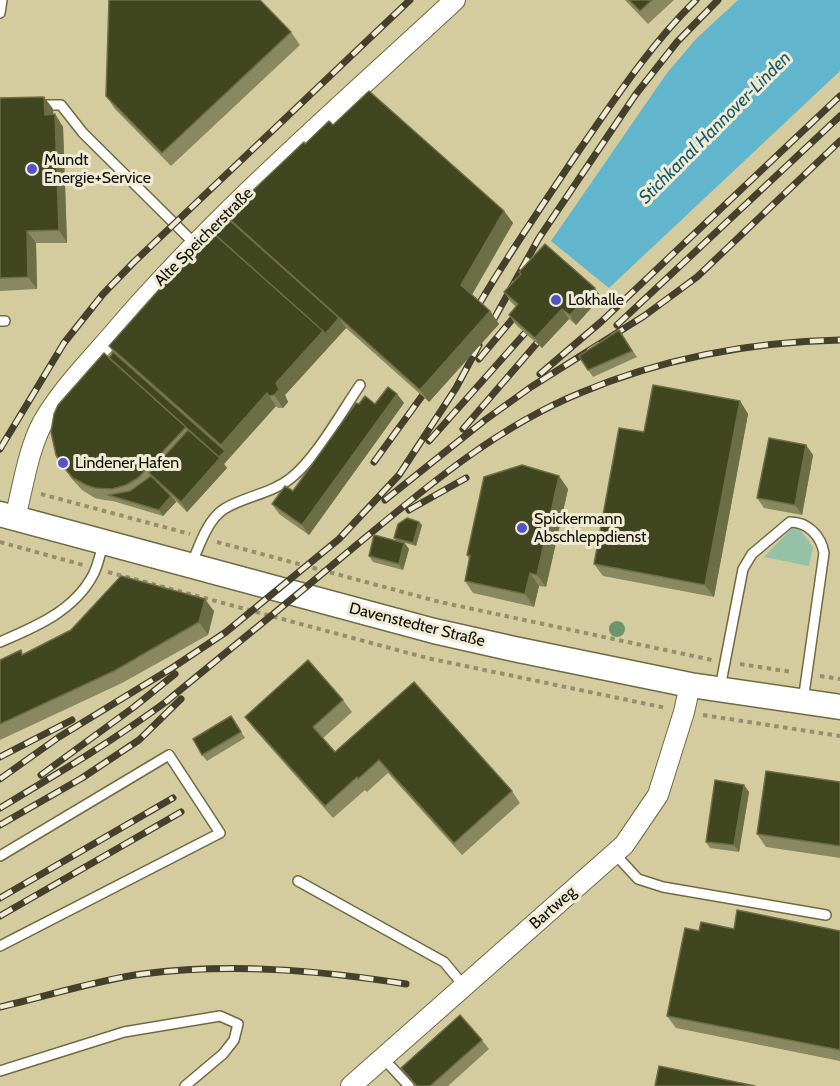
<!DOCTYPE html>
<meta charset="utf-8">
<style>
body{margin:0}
canvas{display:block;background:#d4cb9f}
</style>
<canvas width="840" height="1086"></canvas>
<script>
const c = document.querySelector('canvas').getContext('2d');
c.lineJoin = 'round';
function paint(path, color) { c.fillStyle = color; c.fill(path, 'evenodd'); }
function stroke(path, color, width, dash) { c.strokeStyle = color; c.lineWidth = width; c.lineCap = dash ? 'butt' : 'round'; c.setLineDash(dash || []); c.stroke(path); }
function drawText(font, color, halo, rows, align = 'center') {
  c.font = font + ' Cabin,sans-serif'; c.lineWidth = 6; c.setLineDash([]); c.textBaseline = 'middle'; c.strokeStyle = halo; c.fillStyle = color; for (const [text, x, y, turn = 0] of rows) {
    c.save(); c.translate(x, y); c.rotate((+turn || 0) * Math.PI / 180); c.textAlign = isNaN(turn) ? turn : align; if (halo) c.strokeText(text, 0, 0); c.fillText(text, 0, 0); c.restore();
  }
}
paint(new Path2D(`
 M794 526 799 528 813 547 809 566 764 557Z`), '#95c1a6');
paint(new Path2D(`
 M738 0H840V71L609 288 551 241 667 73 696 39Z`), '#61b5cc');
const service = new Path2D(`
 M0 13 2 0
 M38 105H61L83 133 195 244
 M0 321H5
 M191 565C199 547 207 520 224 509 245 496 271 494 291 478 317 457 341 413 360 385
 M0 642C35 627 74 611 93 575 98 566 100 554 103 544
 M720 688 743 569 752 554 790 522C808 522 821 536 824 553L803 701
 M614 853 638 879 663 887 826 915
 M0 856 169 755 220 833 0 946
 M298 881 444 962 464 986
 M383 1058 409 1086
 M0 1071 124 1032 220 1016 238 1024 234 1040 223 1054 185 1086`);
const minor = new Path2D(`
 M15 518C23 487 28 450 43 422 63 387 94 357 120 326 222 208 341 106 455 0
 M351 1086 624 845 658 795 684 712 690 685`);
const tertiary = new Path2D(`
 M0 514 434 631 514 649 690 685 840 707`);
stroke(service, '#726a41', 12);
stroke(minor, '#726a41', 22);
stroke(tertiary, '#726a41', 27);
stroke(new Path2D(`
 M41 494 190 534
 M0 542 83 565
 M217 542 440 602 712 660
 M108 572 427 658 666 708
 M740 664 792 672
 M820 676 840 679
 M703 715 840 736`), '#968e6d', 4, [4.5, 4.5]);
stroke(service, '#fff', 9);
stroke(minor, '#fff', 20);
stroke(tertiary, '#fff', 24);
const rail = new Path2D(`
 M478 306C509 253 544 203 578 152 615 99 650 45 696 0
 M494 319 539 238 636 94 677 42 718 0
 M617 325 840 116
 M479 359 520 310
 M540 374 602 321 840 96
 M463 429 537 343
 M429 441 525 333
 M0 449 64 343 103 294 134 262 410 0
 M374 462 422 396
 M385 500 485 420 531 387 644 316 697 277 840 141
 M409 510 466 478
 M0 757 72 720
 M41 775 134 707 175 674
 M0 779 59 737 172 668 226 632 339 539 399 475 456 388 479 345
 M0 808C57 774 113 741 167 701 225 653 284 606 342 557 416 496 490 430 580 393 663 358 750 342 840 340
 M0 825 82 778 139 740 181 699
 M0 898 173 798
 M0 916 181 812
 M0 1007C47 996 94 981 142 974 231 963 318 970 406 984`);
stroke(rail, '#45402c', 7);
stroke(rail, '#efebd5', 4.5, [14]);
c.fillStyle = '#6e946c';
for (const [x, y] of [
 [617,629]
]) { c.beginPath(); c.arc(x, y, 8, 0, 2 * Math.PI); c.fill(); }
paint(new Path2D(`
 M625 0H674L648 24Z
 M291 32 300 45 171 166 115 109 106 96Z
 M44 97 53 109V114H55L63 127 67 243H36L37 289 0 291V98Z
 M333 125 504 211 513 223 472 295 490 311 499 324 429 402 346 328 285 395 288 402 283 408H278L276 406 224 464 227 468 187 512 175 500 176 502 163 516 113 501 104 500 95 498 82 490 71 478 62 465 109 358 113 352 109 346 228 219 226 216 305 144Z
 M519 272 601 297 576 325 569 319 542 348 516 325 509 315 516 307 511 302 504 292 521 275Z
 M619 330 637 357 593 377 579 356Z
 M397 394 404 403 309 535 279 514 272 504 293 491 359 404H375Z
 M740 401 748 414 714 597 603 576 594 564 644 432Z
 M806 445 813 455 802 515 764 508 757 498Z
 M559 476 568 489 546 587 539 586 534 607 473 593 465 581 469 559 467 555Z
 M419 522 422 525 416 546 405 543 409 549 403 570 373 562 369 556 396 541 394 538Z
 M214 611 208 635 122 683 0 740V660Z
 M414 682 512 791 520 803 462 855 388 773 367 792 365 790 333 818 254 729 245 717 343 700 352 712 323 738 335 752Z
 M231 716 245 738 207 761 202 755Z
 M840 782V858L766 847 757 834Z
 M744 785 749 792 739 852 710 848 706 842Z
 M734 929 840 931V1061L676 1028 667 1016Z
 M482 1040 489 1049 448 1086H416L401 1068Z`), '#8a8860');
paint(new Path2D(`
 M44 97 53 109 54 127 45 115Z
 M55 114 63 127 67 243 59 230Z
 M504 211 513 223 470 298 461 285Z
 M27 231 36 243 37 289 28 277Z
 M595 288 601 297 576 325 570 315Z
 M562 309 569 319 542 348 535 338Z
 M490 311 499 324 429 402 420 390Z
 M339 318 346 328 285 395 288 402 283 408 274 395 276 383 323 331Z
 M267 393 276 406 224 464 227 468 187 512 181 502 225 451 221 445Z
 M397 394 404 403 309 535 302 525Z
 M740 401 748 414 714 597 705 585Z
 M806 445 813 455 802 515 795 505Z
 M559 476 568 489 546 587 537 575Z
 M171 496 176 502 163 516 159 510Z
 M419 522 422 525 416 546 413 543Z
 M404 543 409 549 403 570 399 564Z
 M530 573 539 586 534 607 525 594Z
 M205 599 214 611 208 635 199 622Z
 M744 785 749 792 739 852 734 845Z`), '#6c6e46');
const building = new Path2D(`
 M109 0H260L291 32 162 153 106 96Z
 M629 0H652L640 11Z
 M369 91 504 211 461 285 490 311 420 390 226 216 304 142 305 144 329 121 333 125Z
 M44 97 45 115 55 114 59 230 27 231 28 277 0 278V98Z
 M228 219 339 318 325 334 323 331 213 233Z
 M211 231 323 331 276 383 279 390 274 395 269 396 267 393 221 445 109 346Z
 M545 244 595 288 570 315 562 309 535 338 509 315 518 304 504 292 521 274 519 272Z
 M619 330 632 351 588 370 579 356Z
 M113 352 225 451 219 457 109 358Z
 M104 353 186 427 138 478 126 485 112 489 95 488 86 485 73 478 62 465 56 455 51 432 54 414 58 405Z
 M653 385 740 401 705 585 594 564 619 428 644 432Z
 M388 387 397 394 302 525 272 504 285 486 293 491 356 403 359 404 365 396 375 404Z
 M188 430 220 458 181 502 149 473Z
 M769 438 806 445 795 505 757 498Z
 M522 465 559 476 537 575 530 573 525 594 465 581 470 556 467 555 484 477Z
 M151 476 171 496 159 510 108 495 130 491Z
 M407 518 419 522 413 543 394 538 398 524Z
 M374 535 404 543 399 564 369 556Z
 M121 576 205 599 199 622 114 671 0 724V660L21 650 22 655 71 630Z
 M308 660 343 700 313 727 335 752 414 682 512 791 454 843 379 760 358 779 357 777 325 806 245 717Z
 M231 716 241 732 202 755 193 739Z
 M766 771 840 782V846L757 834Z
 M715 780 744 785 734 845 706 842Z
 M737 910 840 931V1050L667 1016 685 928 699 931 701 922 734 929Z
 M460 1015 482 1040 430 1086H417L401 1068Z
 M659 1066 755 1086H655Z`);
paint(building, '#3f4620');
stroke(building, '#6c6e46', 1.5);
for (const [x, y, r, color] of [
 [32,169,6,"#5252c9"],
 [556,300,6,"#5252c9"],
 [63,463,6,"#5252c9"],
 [522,528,6,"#5252c9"]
]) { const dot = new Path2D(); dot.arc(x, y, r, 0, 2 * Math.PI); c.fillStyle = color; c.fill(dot); stroke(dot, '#efebd5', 2); }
drawText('16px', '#100c01', '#efebd5', [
 ["Mundt",44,160],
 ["Energie+Service",44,178],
 ["Lokhalle",568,300],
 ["Lindener Hafen",75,463],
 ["Spickermann",534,519],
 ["Abschleppdienst",534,537]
], 'left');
drawText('16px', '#100c01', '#efebd5', [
 ["Alte Speicherstraße",204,237,-45],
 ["Davenstedter Straße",417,625,14],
 ["Bartweg",553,908,-41]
]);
drawText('italic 18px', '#165b6c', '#efebd5', [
 ["Stichkanal Hannover-Linden",715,128,-45]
]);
</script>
